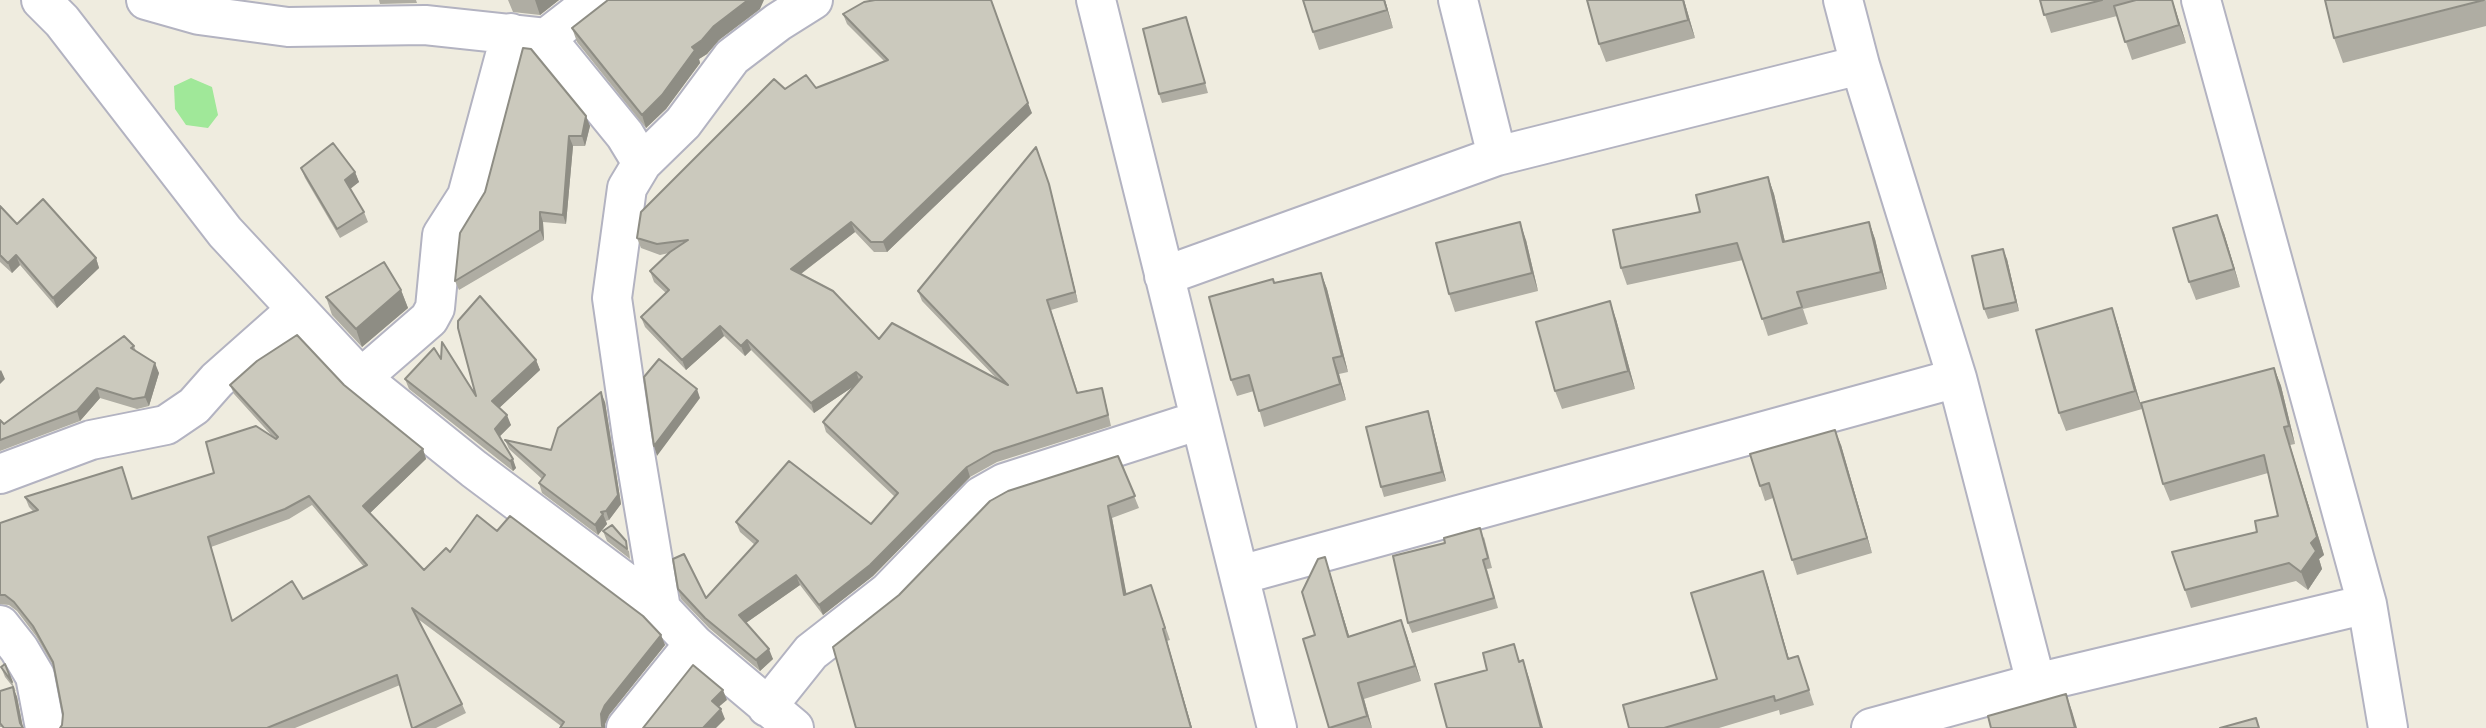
<!DOCTYPE html>
<style>
body{margin:0}
canvas{display:block;background:#efecdf}
</style>
<canvas width="2486" height="728"></canvas>
<script>
const c = document.querySelector('canvas').getContext('2d');
c.lineJoin = 'round';
function paint(path, color) { c.fillStyle = color; c.fill(path, 'evenodd'); }
function stroke(path, color, width, dash) { c.strokeStyle = color; c.lineWidth = width; c.lineCap = dash ? 'butt' : 'round'; c.setLineDash(dash || []); c.stroke(path); }
paint(new Path2D(`
 M191 78 212 87 218 115 208 128 186 125 175 109 174 86Z`), '#a0e899');
const street = new Path2D(`
 M41 0 62 21 225 232 361 378 474 469 661 609 694 644 794 728
 M146 0 199 15 288 27 425 25 546 38 595 0
 M1096 0 1277 728
 M1458 0 1497 156
 M1843 0 1860 65 1957 378 2036 683
 M2201 0 2367 604 2388 728
 M546 38 625 135 642 163 627 188 612 298 632 436 661 609
 M642 163 683 123 732 57 778 22 813 0
 M1164 276 1497 156 1860 65
 M361 378 429 319 435 308 442 235 467 196 511 33
 M0 474 91 440 166 425 194 406 217 380 296 310
 M1240 575 1957 378
 M0 625 19 649 35 676 45 728
 M767 707 811 652 888 592 981 496 1004 483 1200 420
 M626 728 694 644
 M1871 728 2036 683 2367 604`);
stroke(street, '#b3b3c1', 42);
stroke(street, '#fff', 38);
paint(new Path2D(`
 M379 0H416L417 3 380 4Z
 M508 0H559L540 15 513 12Z
 M1385 0 1393 28 1319 50 1313 32Z
 M1684 0 1695 38 1606 62 1599 44Z
 M2040 0H2172L2186 43 2132 60 2117 16 2051 33Z
 M2486 0V26L2343 63 2334 38Z
 M760 9 719 40 707 54 699 59 700 63 666 109 646 128 577 42 572 28Z
 M843 14 1032 113 887 252H874L855 232 801 274 879 339 996 378 922 301 918 291 1052 195 1078 302 1051 310 1078 393 1105 399 1111 426 997 462 970 477 873 576 823 615 800 585 746 623 773 659 760 671 709 628 681 599 678 589 706 598 755 545 740 532 736 522 871 524 895 497 826 432 823 422 854 386 814 413 751 350 745 356 724 336 686 370 645 327 641 317 666 293 654 282 650 271 669 253 660 255 641 248 637 238 785 89 816 88 884 61 847 24Z
 M1189 26 1208 93 1162 103 1159 94Z
 M523 48 590 126 585 146H573L566 224 543 222 544 240 459 290 455 281 485 192Z
 M301 168 355 172 359 182 350 188 364 212 368 222 340 238 305 178Z
 M1768 177 1774 194 1785 242 1869 222 1875 239 1887 289 1803 309 1808 324 1768 336 1743 260 1627 285 1621 268 1700 212Z
 M0 206 17 224 96 258 99 268 57 308 20 265 12 273 0 262Z
 M2224 233 2240 287 2196 300 2189 282Z
 M1526 240 1538 291 1455 312 1449 294Z
 M2007 259 2019 311 1988 319 1984 309Z
 M1321 273 1327 289 1348 372 1339 374 1346 400 1264 427 1254 391 1237 396 1231 380 1274 283Z
 M401 290 408 308 362 347 332 315 326 297Z
 M2112 308 2118 326 2142 409 2066 431 2059 413Z
 M1616 319 1635 389 1562 409 1555 391Z
 M134 346 136 351 159 373 149 406 137 409 100 398 80 421 0 451V420L4 424Z
 M441 359 476 396 536 360 540 370 499 408 511 425 499 437 516 468 513 471 409 389 405 379Z
 M2274 368 2281 386 2295 444 2290 445 2324 555 2319 559 2322 569 2308 590 2296 581 2191 608 2172 552 2257 532 2278 516 2268 473 2170 501 2163 484Z
 M230 385H344L423 449 426 459 370 513 424 570 450 552 497 531 661 635 665 645 609 715 605 724 561 726 418 619 462 704 466 713 436 728H412L400 685 295 728H60L62 725 63 714 54 667 36 636 17 611 9 605 0 604V523L34 512 29 507 25 497 133 499 214 473 272 436 234 394ZM312 505 364 567 303 599 232 620 211 547 289 519Z
 M605 402 621 504 609 520 606 521 607 524 598 535 542 493 539 483 542 479 509 449 505 440 551 450Z
 M1428 411 1431 421 1446 481 1384 497 1381 487Z
 M1841 445 1872 553 1797 575 1773 498 1765 501 1760 486Z
 M1118 456 1139 508 1112 518 1126 594 1151 585 1170 640 1167 641 1192 728H856Z
 M603 531 629 551 630 559 607 541Z
 M1484 537 1492 568 1487 569 1498 608 1412 633 1408 623Z
 M1763 571 1768 586 1789 659 1798 656 1814 705 1780 715 1779 710 1719 728H1629L1717 679Z
 M1330 573 1349 636 1401 620 1421 681 1364 699 1372 728H1329L1315 635Z
 M5 664 16 692 14 689 17 697 23 728 0 727V691L13 687 5 677 1 667Z`), '#afada3');
paint(new Path2D(`
 M535 0H559L540 15Z
 M748 0H764L760 9 719 40 707 54 699 59 700 63 666 109 646 128 642 115 692 47 714 26Z
 M1384 0H1385L1393 28 1387 10Z
 M1683 0H1684L1695 38 1688 20Z
 M2172 0 2175 8 2186 43 2179 25Z
 M1028 103 1032 113 887 252 883 242Z
 M586 116 590 126 585 146 582 136Z
 M569 136 573 146 566 224 563 215Z
 M1036 147 1052 195 1078 302 1075 292Z
 M355 172 359 182 349 190 345 180Z
 M1768 177 1774 194 1789 259 1783 242Z
 M540 212 543 222 544 240 540 230Z
 M2217 215 2224 233 2240 287 2234 269Z
 M851 222 855 232 794 279 791 269Z
 M1520 222 1526 240 1538 291 1532 273Z
 M1869 222 1875 239 1887 289 1881 272Z
 M2003 249 2007 259 2019 311 2016 302Z
 M16 255 20 265 12 273 8 263Z
 M96 258 99 268 57 308 53 298Z
 M1321 273 1327 289 1348 372 1342 356Z
 M401 290 408 308 362 347 356 329Z
 M1610 301 1616 319 1635 389 1628 371Z
 M2112 308 2118 326 2142 409 2135 391Z
 M720 326 724 336 686 370 682 360Z
 M747 340 751 350 745 356 741 346Z
 M1333 358 1339 374 1346 400 1340 384Z
 M536 360 540 370 496 411 492 401Z
 M155 363 159 373 149 406 145 397Z
 M2274 368 2281 386 2295 444 2289 426Z
 M1 370 5 379 0 384V371Z
 M856 372 860 382 814 413 811 403Z
 M97 388 100 398 80 421 77 411Z
 M697 389 700 398 657 456 654 446Z
 M601 392 605 402 621 504 609 520 606 511Z
 M1428 411 1431 421 1446 481 1442 472Z
 M507 415 511 425 498 438 495 429Z
 M2284 427 2324 555 2319 559 2322 569 2308 590 2301 572 2311 543Z
 M1835 430 1841 445 1872 553 1867 538Z
 M423 449 426 459 367 516 363 506Z
 M513 459 516 468 513 471 510 461Z
 M967 467 970 477 873 576 823 615 819 605Z
 M1108 506 1112 518 1129 607 1124 595Z
 M603 514 607 524 598 535 595 525Z
 M1325 557 1330 573 1354 652 1348 637Z
 M1763 571 1768 586 1793 674 1788 659Z
 M796 575 800 585 743 625 739 615Z
 M1401 620 1407 636 1421 681 1415 666Z
 M1163 629 1167 641 1192 728H1191Z
 M661 635 665 645 609 715 605 724V728H603L601 714 605 705Z
 M769 649 773 659 760 671 756 660Z
 M1523 660 1529 678 1543 728H1541Z
 M1358 683 1364 699 1372 728 1367 716Z
 M13 687 17 697 23 728 20 723Z
 M723 690 727 700 715 710 712 701Z
 M2066 694 2072 711 2077 728H2075Z
 M721 709 725 719 716 728H703Z`), '#8e8d84');
const building = new Path2D(`
 M608 0H748L714 26 702 40 692 47 695 50 662 95 642 115 572 28Z
 M875 0H991L1028 103 883 242H871L851 222 791 269 833 291 879 339 892 323 1008 385 918 291 1036 147 1049 184 1075 292 1047 300 1077 393 1102 388 1108 415 993 452 967 467 870 565 819 605 796 575 739 615 769 649 756 660 705 618 678 589 673 559 684 554 706 598 758 541 736 522 789 461 871 524 898 493 823 422 862 377 856 372 811 403 747 340 741 346 720 326 682 360 641 317 669 290 650 271 670 252 688 240 657 244 637 238 641 212 774 79 785 89 806 75 816 88 888 60 843 14 864 2Z
 M1303 0H1384L1387 10 1313 32Z
 M1587 0H1683L1688 20 1599 44Z
 M2040 0H2102L2044 15Z
 M2136 0H2172L2179 25 2125 42 2114 6Z
 M2325 0H2484L2334 38Z
 M1186 17 1205 83 1159 94 1143 29Z
 M523 48 531 49 586 116 582 136H569L563 215 540 212V230L455 281 460 233 485 192Z
 M333 143 355 172 345 180 364 212 337 229 301 168Z
 M1768 177 1783 242 1869 222 1881 272 1797 292 1802 307 1762 319 1737 243 1621 268 1613 230 1700 212 1696 195Z
 M43 199 96 258 53 298 16 255 8 263 0 255V206L17 224Z
 M2217 215 2234 269 2189 282 2173 228Z
 M1520 222 1532 273 1449 294 1436 243Z
 M2003 249 2016 302 1984 309 1972 256Z
 M384 262 401 290 356 329 326 297Z
 M1321 273 1342 356 1333 358 1340 384 1259 411 1249 375 1231 380 1209 297 1273 279 1274 283Z
 M480 296 536 360 492 401 507 415 495 429 513 459 510 461 405 379 434 348 441 359 442 342 476 396 458 328V321Z
 M1610 301 1628 371 1555 391 1536 322Z
 M2112 308 2135 391 2059 413 2036 330Z
 M297 335 344 385 423 449 363 506 424 570 446 548 450 552 477 515 497 531 510 516 643 616 661 635 605 705 601 714 602 726 604 728H560L564 722 412 608 462 704 414 728H412L397 675 267 728H60L62 725 63 714 53 662 33 626 14 602 5 595H0V523L38 510 25 497 122 467 132 499 214 473 206 442 256 426 276 439 278 437 230 385 257 361ZM309 496 367 565 303 599 292 581 232 621 208 537 285 509Z
 M124 336 134 346 131 348 155 363 145 397 133 399 97 388 77 411 0 440V420L4 424Z
 M659 359 697 389 654 446 644 377Z
 M2274 368 2289 426 2284 427 2317 537 2311 543 2316 551 2301 572 2289 563 2185 590 2172 552 2257 532 2255 521 2278 516 2264 455 2163 484 2141 403Z
 M601 392 618 495 606 511 601 512 603 514 595 525 539 483 545 475 505 440 551 450 558 428Z
 M1428 411 1442 472 1381 487 1366 427Z
 M1835 430 1867 538 1792 560 1769 483 1760 486 1750 454Z
 M1118 456 1135 496 1108 506 1124 595 1151 585 1165 628 1163 629 1191 728H856L833 647 899 595 990 501 1008 491Z
 M612 525 626 541 627 549 603 531Z
 M1480 528 1488 558 1483 560 1494 598 1408 623 1393 556 1445 543 1444 538Z
 M1325 557 1348 637 1401 620 1415 666 1358 683 1367 716 1329 728 1303 639 1315 635 1302 592 1318 559Z
 M1763 571 1788 659 1798 656 1809 690 1775 701 1774 696 1664 728H1629L1623 705 1717 679 1691 593Z
 M1514 644 1519 662 1523 660 1541 728H1447L1435 684 1487 670 1483 653Z
 M5 664 12 682 1 667Z
 M693 665 723 690 712 701 721 709 703 728H643Z
 M13 687 20 723 23 728H4L0 723V691Z
 M2066 694 2075 728H1991L1988 716Z
 M2256 718 2259 728H2220Z`);
paint(building, '#cbc9bd');
stroke(building, '#8e8d84', 2);
</script>
